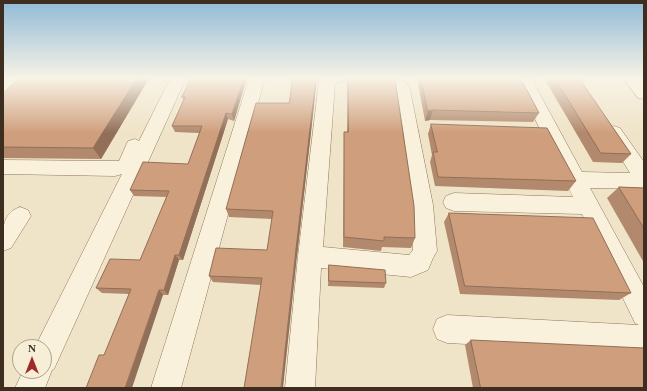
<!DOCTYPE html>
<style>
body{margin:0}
#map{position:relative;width:647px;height:391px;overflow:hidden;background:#f0e4c8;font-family:"Times New Roman",serif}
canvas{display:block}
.frame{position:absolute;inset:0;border:4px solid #3d2e20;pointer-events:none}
.north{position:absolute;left:12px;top:339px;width:40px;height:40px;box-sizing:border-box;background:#f7eed8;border:1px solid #ada18e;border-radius:50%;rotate:0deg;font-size:11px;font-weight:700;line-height:16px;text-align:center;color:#3d2e20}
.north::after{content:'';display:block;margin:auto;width:14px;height:18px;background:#9e2a2b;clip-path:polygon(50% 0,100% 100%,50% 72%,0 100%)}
</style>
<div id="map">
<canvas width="647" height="391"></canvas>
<div class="frame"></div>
<div class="north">N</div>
</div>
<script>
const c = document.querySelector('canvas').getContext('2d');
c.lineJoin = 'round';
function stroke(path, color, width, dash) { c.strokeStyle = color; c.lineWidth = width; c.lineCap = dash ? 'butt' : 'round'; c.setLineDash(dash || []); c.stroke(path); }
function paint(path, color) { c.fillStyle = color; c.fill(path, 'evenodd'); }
const street = new Path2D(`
 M9 78H25L9 97 3 98V84Z
 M172 78H192L182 87 54 369 52 370 45 388H15L23 371H44V347H35L122 174 115 176 3 174V160L119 161 128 141 135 139 139 141 166 87Z
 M246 78H262L264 80 263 85 181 388H151L247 85 248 81Z
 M321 78H346L344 81 335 84 323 247 409 255 413 250 411 205 394 90 391 86 355 81 353 78H397L406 82 410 90 433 205 437 251 433 258 428 270 411 277 321 268 315 388H285L298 256 319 81Z
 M515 78H531L582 172 630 173 605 132 608 128 614 126 620 128 644 162V189L590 188 644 287V353L447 343 437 339 433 329 437 319 447 315 639 325 635 323 582 214 454 211 446 208 443 202 446 196 454 193 573 197Z
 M20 207 28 210 31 216 11 248 3 251C3 233 0 214 20 207Z`);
const secondary = new Path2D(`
 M623 78H640L644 83V99L638 98Z`);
stroke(street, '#8d765c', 1);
stroke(secondary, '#6f573f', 1);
paint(street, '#faf1dc');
paint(secondary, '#faf1dc');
paint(new Path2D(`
 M19 78H147L148 80 101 159 3 158V94Z
 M192 78H246V81L234 121 228 119 183 260H179L168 295H163L104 355 130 294 102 293 96 288 140 260 167 197 134 196 130 190 188 164 200 133 175 132 172 126 184 101 182 97Z
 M293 78H317L297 256 261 285 213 282 209 276 267 250 272 219 229 217 226 209 289 103Z
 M348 78 415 238 411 248 382 247 381 251 343 247 344 144V132H347Z
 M417 78H520L526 89 539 113 533 122 430 120 425 121Z
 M544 78H579L631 154 622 163 593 162Z
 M431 124 576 181 568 191 435 186 430 162 432 155 428 134Z
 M619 187 644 188V263L607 198Z
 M449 213 631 293 619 300 460 294 444 222Z
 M329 265 386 283 384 288 328 286Z
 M471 340 644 388H473L465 345Z`), '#b2896c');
paint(new Path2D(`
 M137 78H147L148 80 101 159 93 148Z
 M244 78H246V81L234 121 232 114Z
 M316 78H317L297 256 283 388H281L296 249Z
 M433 110 430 120 425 121 428 111Z
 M226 113 228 119 183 260 179 255Z
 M175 255 179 260 168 295 164 290Z
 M159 290 163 295 132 388H125Z`), '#916f58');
const building = new Path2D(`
 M19 78H137L93 148 3 147V94Z
 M192 78H244L232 114 226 113 179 255H175L164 290H159L125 388H86L99 355H104L131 289 96 288 110 259 140 260 169 191 130 190 143 162 188 164 202 126H172L185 97H182Z
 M293 78H316L296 249 281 388H244L262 278 209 276 216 248 267 250 273 211 226 209 256 103H289Z
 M348 78H394L395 79 414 206 415 238 384 237V241L344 237V132H348Z
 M421 78H520L526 89 527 90 539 113 433 110 428 111Z
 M555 78H579L631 154 601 153Z
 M431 124 547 128 576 181 438 177 433 152H437Z
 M619 187 644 188V228Z
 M449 213 593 218 631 293 465 286Z
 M329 265 385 270 386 283 329 281Z
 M471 340 644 348V388H481Z`);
paint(building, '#cf9f7d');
stroke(building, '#916f58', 1);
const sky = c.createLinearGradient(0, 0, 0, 133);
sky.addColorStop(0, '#8fbad6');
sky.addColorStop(0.59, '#f8f3e6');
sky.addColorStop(1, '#f8f3e600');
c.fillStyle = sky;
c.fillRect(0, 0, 647, 133);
</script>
